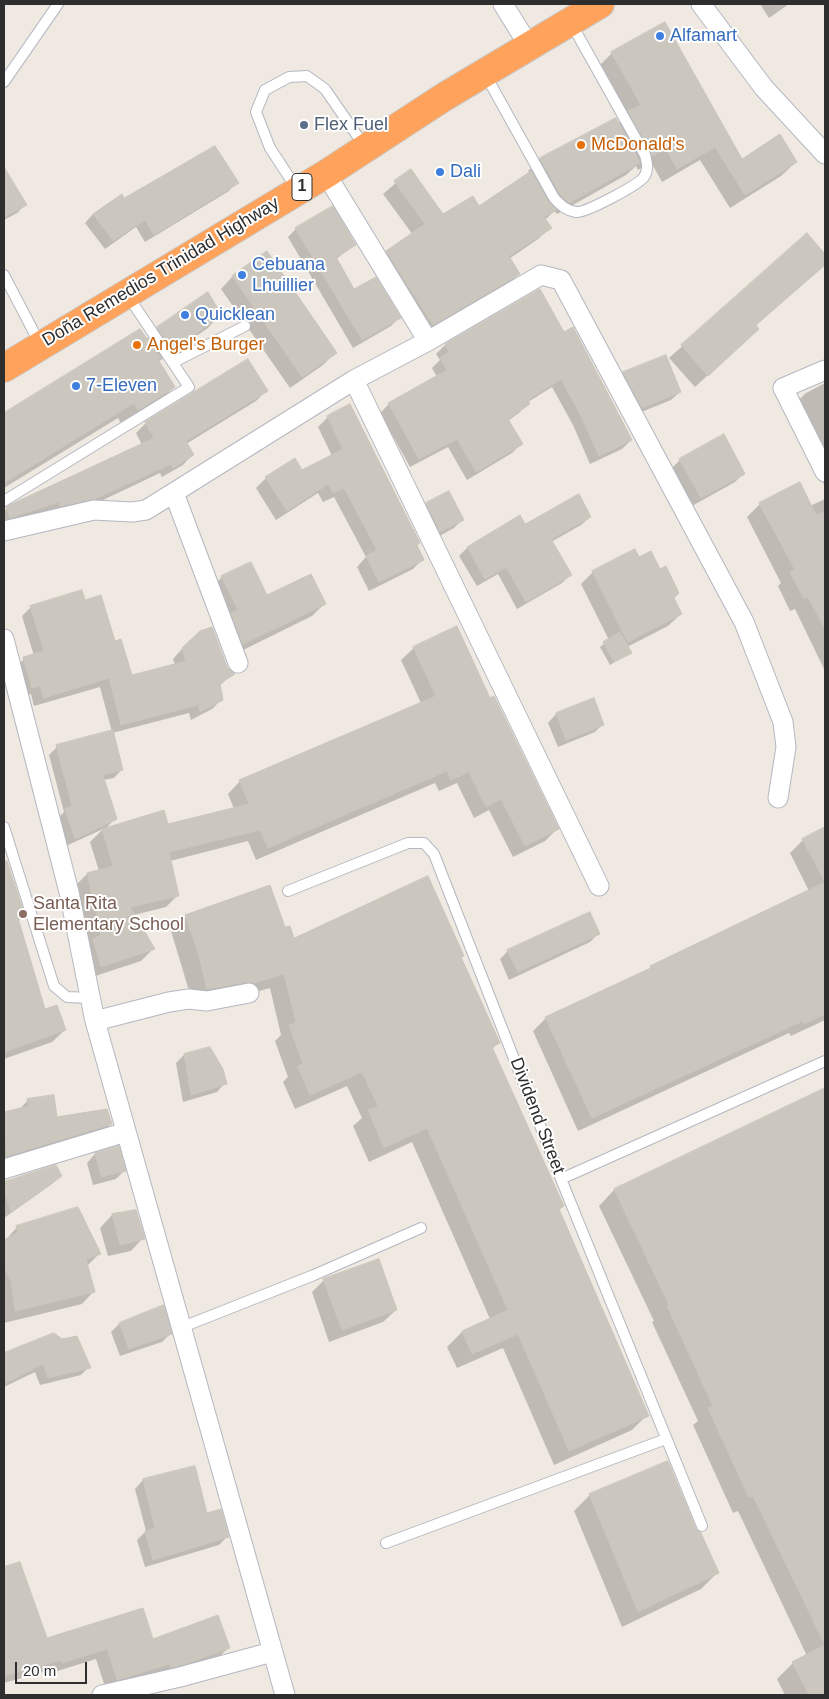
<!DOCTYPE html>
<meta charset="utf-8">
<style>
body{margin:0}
#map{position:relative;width:829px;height:1699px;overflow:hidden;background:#efe9e1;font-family:Arial,sans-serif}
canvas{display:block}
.frame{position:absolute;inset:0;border:5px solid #2e2e2e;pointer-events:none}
.scale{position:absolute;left:15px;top:1662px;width:72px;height:22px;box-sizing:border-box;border:2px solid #2e2e2e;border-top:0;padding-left:6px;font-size:15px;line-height:18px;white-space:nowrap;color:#2e2e2e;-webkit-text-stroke:4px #fff;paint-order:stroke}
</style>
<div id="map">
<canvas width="829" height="1699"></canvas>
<div class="frame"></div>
<div class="scale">20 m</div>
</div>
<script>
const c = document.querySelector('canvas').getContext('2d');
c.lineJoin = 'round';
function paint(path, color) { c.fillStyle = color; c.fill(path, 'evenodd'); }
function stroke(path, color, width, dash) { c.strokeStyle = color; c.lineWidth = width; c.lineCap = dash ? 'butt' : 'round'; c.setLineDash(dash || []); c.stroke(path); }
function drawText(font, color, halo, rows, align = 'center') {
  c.font = font + ' Arial,sans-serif'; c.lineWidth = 4; c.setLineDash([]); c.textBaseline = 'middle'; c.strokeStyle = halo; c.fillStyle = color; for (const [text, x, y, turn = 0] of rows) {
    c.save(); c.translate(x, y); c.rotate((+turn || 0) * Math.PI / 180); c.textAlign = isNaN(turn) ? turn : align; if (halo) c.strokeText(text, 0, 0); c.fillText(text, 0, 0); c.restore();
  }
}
paint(new Path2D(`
 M760 4H789L769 18Z
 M664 23 741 160 796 162 781 176 730 208 700 160 662 182 651 162 638 170 636 166 626 175 557 214 554 211 545 220 550 228 538 239 509 259 518 274 507 286 421 336 376 264 387 252 413 235 383 194 411 170 443 215 478 208 530 174 528 171 540 159 616 119 618 124 625 116 597 68 612 53Z
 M9 179 25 205 17 213 4 220V182Z
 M237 182 229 191 145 242 136 227 105 249 85 223 93 214 124 199Z
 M296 229 355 245 336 259 354 291 399 318 391 326 353 348 288 237Z
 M807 235 825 256V264L755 326 745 341 695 387 669 358Z
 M233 276 335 353 323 365 290 388 221 289Z
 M540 291 564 334 631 440 622 449 590 464 573 425 552 387 528 402 520 412 508 421 521 444 512 453 467 480 448 447 410 467 380 413 389 404 437 377 432 368 440 360 436 354 445 345Z
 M220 315 208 328 158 362 174 387 158 403 122 425 118 418 4 488V415L140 331 146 340 158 328Z
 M624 373 680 392 671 400 634 415 616 381Z
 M825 383V487L805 443 792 406 806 393Z
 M266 391 256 401 186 444 193 454 183 465 162 477 160 473 84 509 4 526V511L7 508 142 445 136 433 146 423Z
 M328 417 416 546 422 560 413 569 369 591 357 567 366 557 334 497 323 502 318 493 276 520 256 488 266 478 294 460 302 472 332 456 318 427Z
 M680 460 743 474 735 482 692 506 672 468Z
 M825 499V671L795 609 790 611 778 586 781 583 747 517 760 504 810 506Z
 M427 504 462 520 454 528 432 540 419 513Z
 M519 517 524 525 590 517 581 525 551 542 570 575 562 583 517 609 498 574 477 586 459 556 467 548Z
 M639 559 660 570 681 614 668 626 627 647 630 653 610 665 600 647 609 640 581 584 593 572Z
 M222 577 267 597 324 604 312 616 231 656 210 589Z
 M84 601 114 642 131 677 175 665 173 659 182 649 226 668 233 674 219 686 221 700 212 709 191 720 189 713 112 733 122 769 114 778 103 780 115 819 105 829 167 826 234 809 228 794 240 781 421 703 401 660 414 648 457 628 490 700 557 829 545 841 513 857 489 810 474 818 457 783 439 791 435 783 256 860 248 841 170 861 178 895 166 907 134 915 153 949 141 961 89 978 75 886 87 874 99 871 90 842 103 829 66 846 58 818 64 812 49 755 57 747 112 732 100 687 34 706 31 694 23 697 15 668 24 659 34 656 22 616 31 607Z
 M593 700 603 724 595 732 558 747 548 723 556 714Z
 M825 828V1020L791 1036 789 1033 578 1131 533 1031 546 1018 646 972 651 967 809 891 790 853 803 840Z
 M16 893 23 916 17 922 45 1011 65 1030 52 1042 4 1059V896Z
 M186 916 284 929 293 940 463 956 460 958 498 1043 492 1049 563 1206 559 1210 647 1415 632 1430 554 1465 503 1348 457 1368 447 1347 462 1332 490 1319 412 1142 369 1162 353 1126 362 1118 347 1086 295 1109 283 1082 288 1077 275 1041 281 1035 270 988 238 997 193 1004 171 931Z
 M598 934 590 942 509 980 500 959 508 951Z
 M184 1055 225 1083 217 1092 183 1102 176 1063Z
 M825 1089V1695H785L777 1679 793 1663 807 1656 738 1511 733 1513 693 1425 698 1421 652 1322 654 1321 599 1206 614 1190Z
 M28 1100 56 1118 111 1124 103 1132 4 1162V1113L20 1109Z
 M118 1148 124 1171 116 1179 93 1185 87 1163 95 1154Z
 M60 1176 52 1184 4 1218V1181Z
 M136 1211 143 1238 131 1251 108 1256 100 1228 112 1215Z
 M17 1227 99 1254 87 1266 94 1291 82 1304 4 1323V1242Z
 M324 1280 396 1310 383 1322 329 1342 312 1292Z
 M119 1324 170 1334 162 1342 120 1356 111 1332Z
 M54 1334 89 1367 81 1375 40 1385 35 1372 4 1387V1355Z
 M194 1467 206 1514 227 1537 219 1545 145 1567 137 1540 146 1531 135 1489 143 1480Z
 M590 1495 695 1529 717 1573 701 1589 622 1627 574 1511Z
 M19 1563 46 1640H152L228 1648 218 1658 106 1690 96 1659 51 1673 50 1670 4 1683V1569Z`), '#0003');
const building = new Path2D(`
 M665 22 742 159 780 134 797 162 745 195 715 147 677 169 666 149 652 156 628 111 641 105 611 52Z
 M616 118 640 163 569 203 560 194 540 158Z
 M215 146 239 183 154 235 145 220 113 241 93 214 122 194 124 198Z
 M4 167 27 205 4 217Z
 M411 169 443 214 473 196 479 206 531 171 548 201 557 210 544 217 552 228 509 256 520 274 433 325 386 251 425 224 394 181Z
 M333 206 356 245 336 257 354 289 376 277 401 318 362 340 295 228Z
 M807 233 825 254V265L756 325 759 329 708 376 681 345Z
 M267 251 337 353 302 377 232 276Z
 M540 289 564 332 573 327 632 440 599 456 581 416 561 379 528 400 530 404 508 419 523 444 476 472 457 439 419 459 388 403 447 370 440 358 449 352 445 344Z
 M208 292 222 316 172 350 157 327Z
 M140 329 161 358 158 359 175 387 138 410 134 403 4 483V413Z
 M666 355 681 392 642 408 623 372Z
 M248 359 268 391 186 441 194 455 173 468 171 464 95 499 60 506 59 502 10 518 6 507 16 502 154 438 145 422Z
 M350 404 420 543 417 545 424 560 379 582 366 556 377 550 344 488 333 493 328 484 287 511 265 477 295 458 302 470 343 449 327 416Z
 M724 434 745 474 701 498 679 459Z
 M800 482 816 515 825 511V629L808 597 804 599 790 572 795 570 759 503Z
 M449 491 464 520 440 532 426 503Z
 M579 494 591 517 551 539 572 575 526 602 506 567 485 579 467 547 520 515 525 524Z
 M635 549 639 557 651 551 660 569 666 566 679 593 674 598 682 614 628 642 592 571Z
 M251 562 267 595 311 574 326 604 243 644 231 613 238 610 221 576Z
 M82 590 85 600 101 595 115 641 121 639 132 675 186 661 182 648 200 631 212 627 227 667 235 674 220 683 223 700 200 712 198 705 121 725 109 678 44 698 40 686 32 688 23 657 44 651 30 606Z
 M457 626 490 698 494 696 559 829 525 846 501 799 486 807 469 772 451 780 447 771 268 848 260 830 169 852 179 896 130 907 155 949 101 967 93 939 101 935 87 873 113 866 102 829 164 810 168 824 249 804 239 780 436 696 413 647Z
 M620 632 632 653 614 662 603 642Z
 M594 698 604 725 566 740 556 713Z
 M113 730 123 770 103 775 117 819 75 839 65 809 72 806 56 745Z
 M825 827V1014L804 1024 803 1021 592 1118 545 1017 651 968 650 966 825 882 802 839Z
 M7 861 25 916 18 918 45 1009 57 1005 66 1030 4 1052V862Z
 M428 876 464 956 461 957 500 1043 492 1047 564 1206 559 1209 649 1416 569 1451 518 1334 472 1354 462 1331 508 1310 427 1128 384 1148 368 1110 378 1106 362 1072 310 1095 297 1066 303 1064 289 1025 296 1023 284 974 254 983 247 982 207 989 198 952 185 915 270 885 285 927 290 926 294 938Z
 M590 912 600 934 518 972 507 950Z
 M210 1047 223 1069 227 1084 191 1095 184 1054Z
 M825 1088V1695H809L792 1662 825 1645 753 1496 749 1498 708 1408 713 1406 667 1306 669 1305 614 1189Z
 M54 1095 57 1117 107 1109 112 1124 7 1156 4 1112 29 1106 27 1099Z
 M119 1146 126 1171 101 1177 95 1153Z
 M56 1165 62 1176 11 1212 4 1190V1182Z
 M78 1207 101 1254 86 1259 95 1292 15 1311 11 1281 4 1266V1240L18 1232 16 1226Z
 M136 1210 145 1239 120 1245 112 1214Z
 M379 1259 397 1310 342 1330 323 1279Z
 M164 1305 172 1334 129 1349 119 1323Z
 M54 1333 62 1339 77 1336 91 1368 48 1378 43 1364 4 1384V1353Z
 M668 1461 696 1529 701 1533 719 1573 638 1612 589 1494Z
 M195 1466 207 1513 221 1509 229 1537 153 1560 145 1531 155 1528 143 1479Z
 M20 1562 47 1638 143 1608 153 1639 218 1615 230 1648 188 1663 171 1668 170 1664 117 1680 107 1649 62 1663 61 1660 4 1676V1567Z`);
paint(building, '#cbc7bf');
stroke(building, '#cbc5ba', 1);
const lane = new Path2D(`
 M485 74 554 198C561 205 565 210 576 212 586 213 638 185 644 177 649 169 647 163 645 155L571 23
 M4 82 58 4
 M297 189 270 148 256 112 265 90 289 77 307 76 325 89 365 147
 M4 275 40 344
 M174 362 245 326
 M4 501 189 387 128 296
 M4 827 54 986 67 997 91 998
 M288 891 408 843H424L434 854 561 1179 702 1526
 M561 1179 825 1061
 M180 1328 314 1275 421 1228
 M386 1543 666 1439`);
const street = new Path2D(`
 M503 4 529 46
 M701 4 764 88 825 154
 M326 174 428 341
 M825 370 783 388 825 472
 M354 380 599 886
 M174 493 238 663
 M4 531 94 510 132 512 146 510 354 380 428 341 541 275 561 280 744 622 783 722 786 747 778 798
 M4 639 69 892 95 1021 285 1695
 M95 1021 169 1002 189 999 207 1001 249 993
 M4 1169 126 1132
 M102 1695 180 1677 272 1652`);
const highway = new Path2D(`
 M4 368 326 174 444 97 600 4`);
stroke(lane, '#b4b7c1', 12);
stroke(street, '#b4b7c1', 21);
stroke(highway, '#c9c9c9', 30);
stroke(lane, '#fff', 10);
stroke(street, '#fff', 19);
stroke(highway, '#ffa35c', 28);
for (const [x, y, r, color] of [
 [660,36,5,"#3f7fe0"],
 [304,125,5,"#5c6f8a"],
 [581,145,5,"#e8710a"],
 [440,172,5,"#3f7fe0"],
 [242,275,5,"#3f7fe0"],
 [185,315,5,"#3f7fe0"],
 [137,345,5,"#e8710a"],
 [76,386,5,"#3f7fe0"],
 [23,914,5,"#8d6e63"]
]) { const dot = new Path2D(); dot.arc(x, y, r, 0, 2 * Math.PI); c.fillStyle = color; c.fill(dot); stroke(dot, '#fff', 2); }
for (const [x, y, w] of [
 [302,187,20]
]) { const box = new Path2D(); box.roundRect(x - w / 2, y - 13.5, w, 27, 4); c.fillStyle = '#fff'; c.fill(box); stroke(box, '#2e2e2e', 1); }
drawText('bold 16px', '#2e2e2e', null, [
 ["1",302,187]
]);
drawText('18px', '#366cbe', '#fff', [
 ["Alfamart",670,36],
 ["Dali",450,172],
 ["Cebuana",252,265],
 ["Lhuillier",252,286],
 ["Quicklean",195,315],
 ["7-Eleven",86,386]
], 'left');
drawText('18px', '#4e5e75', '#fff', [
 ["Flex Fuel",314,125]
], 'left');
drawText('18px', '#c56008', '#fff', [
 ["McDonald's",591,145],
 ["Angel's Burger",147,345]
], 'left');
drawText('18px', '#2e2e2e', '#fff', [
 ["Doña Remedios Trinidad Highway",161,272,-31],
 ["Dividend Street",537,1116,69]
]);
drawText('18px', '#785e54', '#fff', [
 ["Santa Rita",33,904],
 ["Elementary School",33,925]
], 'left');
</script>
